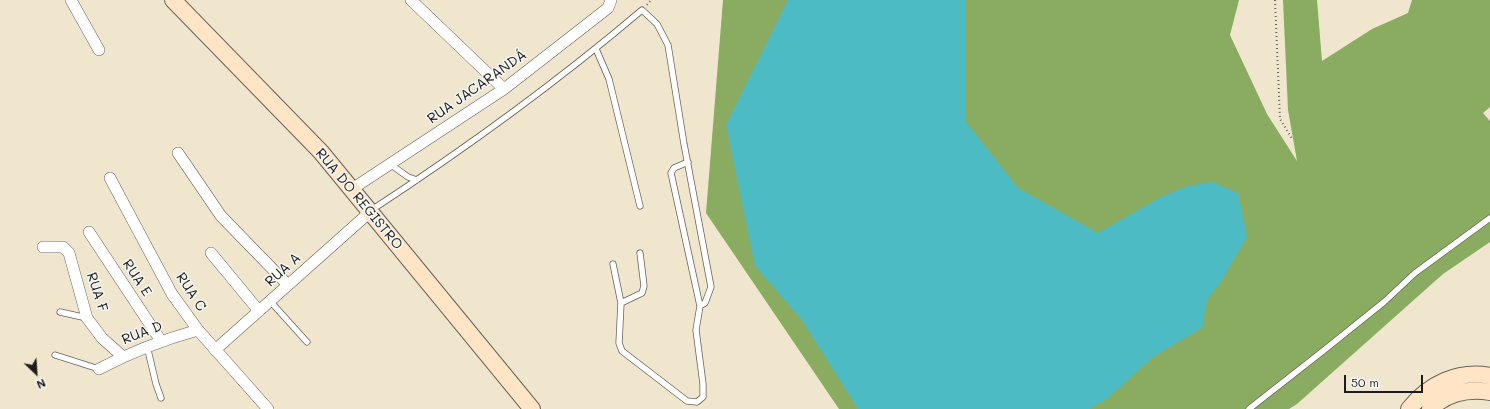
<!DOCTYPE html>
<meta charset="utf-8">
<style>
body{margin:0}
#map{position:relative;width:1490px;height:409px;overflow:hidden;background:#f0e6ce;font-family:Mali,sans-serif}
canvas{display:block}
.north{position:absolute;left:16px;top:353px;width:40px;height:40px;-webkit-text-stroke:3px #f6f6f2;paint-order:stroke;rotate:155deg;font-size:11px;font-weight:700;line-height:16px;text-align:center;color:#1c1c1c}
.north::after{content:'';display:block;margin:auto;width:14px;height:18px;background:#1c1c1c;clip-path:polygon(50% 0,100% 100%,50% 72%,0 100%)}
.scale{position:absolute;left:1344px;top:375px;width:79px;height:18px;box-sizing:border-box;border:2px solid #1c1c1c;border-top:0;padding-left:5px;font-size:12px;line-height:14px;white-space:nowrap;color:#1c1c1c;-webkit-text-stroke:3px #f6f6f2;paint-order:stroke}
</style>
<div id="map">
<canvas width="1490" height="409"></canvas>
<div class="north">N</div>
<div class="scale">50 m</div>
</div>
<script>
const c = document.querySelector('canvas').getContext('2d');
c.lineJoin = 'round';
function paint(path, color) { c.fillStyle = color; c.fill(path, 'evenodd'); }
function stroke(path, color, width, dash) { c.strokeStyle = color; c.lineWidth = width; c.lineCap = dash ? 'butt' : 'round'; c.setLineDash(dash || []); c.stroke(path); }
function drawText(font, color, halo, rows, align = 'center') {
  c.font = font + ' Mali,sans-serif'; c.lineWidth = 3; c.setLineDash([]); c.textBaseline = 'middle'; c.strokeStyle = halo; c.fillStyle = color; for (const [text, x, y, turn = 0] of rows) {
    c.save(); c.translate(x, y); c.rotate((+turn || 0) * Math.PI / 180); c.textAlign = isNaN(turn) ? turn : align; if (halo) c.strokeText(text, 0, 0); c.fillText(text, 0, 0); c.restore();
  }
}
paint(new Path2D(`
 M723 0H1239L1230 35 1267 114 1297 161 1288 110 1283 0H1317L1322 61 1372 29 1408 13 1412 0H1490V107L1483 113 1490 121V242L1443 274 1297 404 1289 409H839L706 213Z`), '#89ac61');
paint(new Path2D(`
 M788 0H965L966 122 1018 188 1098 233 1161 197 1188 186 1212 182 1238 193 1247 237 1222 280 1207 300 1202 328 1153 357 1107 399 1089 409H858L802 320 755 266 726 125Z`), '#4dbbc3');
const lane = new Path2D(`
 M596 49 609 79 640 206
 M390 164 408 177 417 180
 M370 211C465 149 556 83 642 10L657 24 668 45 684 144 711 287 705 303 700 306
 M613 264 621 303 619 343 622 351 687 401 697 402 703 397V384L696 330 700 306 671 173 674 168 688 162
 M270 301 307 342
 M621 303 642 293 644 286 640 253
 M60 312 87 318
 M147 346 156 384 161 398
 M55 355 99 369
 M1249 409 1323 351 1384 302 1415 273 1490 218`);
const street = new Path2D(`
 M71 0 99 50
 M411 0 504 89
 M178 153 221 216 288 285
 M110 178 172 294 198 330 268 409
 M352 189 504 89 608 8 611 0
 M89 232 161 341
 M43 247H63L69 253 87 318 102 338 122 356
 M211 253 259 311
 M215 350 370 212
 M99 369C131 352 162 340 198 330`);
const secondary = new Path2D(`
 M173 0 321 152 532 409
 M1409 409C1429 384 1458 370 1490 376
 M1430 409C1447 393 1467 388 1490 392`);
stroke(lane, '#66635a', 7);
stroke(street, '#66635a', 12);
stroke(secondary, '#66635a', 18);
stroke(new Path2D(`
 M1275 0 1280 119 1293 140
 M647 5 651 0`), '#66635a', 2, [1, 3]);
stroke(lane, '#fff', 5.5);
stroke(street, '#fff', 11);
stroke(secondary, '#ffe4c6', 16);
drawText('14px', '#1c1c1c', '#f6f6f2', [
 ["RUA JACARANDÁ",477,87,-35],
 ["RUA DO REGISTRO",359,199,50],
 ["RUA A",283,270,-42],
 ["RUA E",137,278,57],
 ["RUA F",97,292,72],
 ["RUA C",191,292,57],
 ["RUA D",142,333,-21]
]);
</script>
